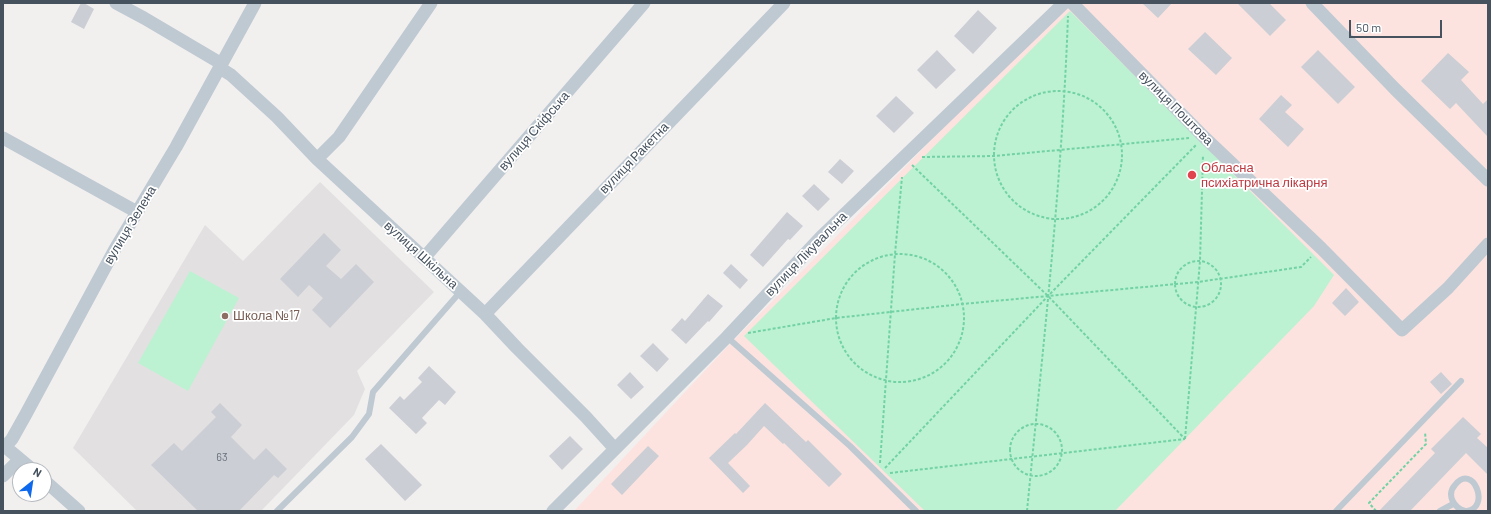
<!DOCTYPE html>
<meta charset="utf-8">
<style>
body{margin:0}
#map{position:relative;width:1491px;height:514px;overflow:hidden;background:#f2efef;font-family:Barlow,sans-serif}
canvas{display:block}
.frame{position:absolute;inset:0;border:4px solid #46525e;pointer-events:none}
.north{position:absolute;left:12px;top:462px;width:40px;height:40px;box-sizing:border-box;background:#fff;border:1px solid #b5babf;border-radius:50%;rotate:30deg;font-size:11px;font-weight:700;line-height:16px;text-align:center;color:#46525e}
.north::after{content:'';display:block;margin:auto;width:14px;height:18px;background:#0f69ec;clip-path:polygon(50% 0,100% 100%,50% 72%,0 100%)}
.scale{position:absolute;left:1349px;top:20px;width:93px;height:18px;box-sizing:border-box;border:2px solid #46525e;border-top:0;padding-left:5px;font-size:12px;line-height:14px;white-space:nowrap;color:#46525e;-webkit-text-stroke:3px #fff;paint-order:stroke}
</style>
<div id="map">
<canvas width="1491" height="514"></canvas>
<div class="frame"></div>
<div class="north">N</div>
<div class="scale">50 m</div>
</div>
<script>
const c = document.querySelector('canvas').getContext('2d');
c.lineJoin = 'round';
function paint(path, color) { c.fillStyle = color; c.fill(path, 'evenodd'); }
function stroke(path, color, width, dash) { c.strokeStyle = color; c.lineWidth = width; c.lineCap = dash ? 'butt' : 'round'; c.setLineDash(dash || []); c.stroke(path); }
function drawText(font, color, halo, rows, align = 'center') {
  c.font = font + ' Barlow,sans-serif'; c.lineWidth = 3.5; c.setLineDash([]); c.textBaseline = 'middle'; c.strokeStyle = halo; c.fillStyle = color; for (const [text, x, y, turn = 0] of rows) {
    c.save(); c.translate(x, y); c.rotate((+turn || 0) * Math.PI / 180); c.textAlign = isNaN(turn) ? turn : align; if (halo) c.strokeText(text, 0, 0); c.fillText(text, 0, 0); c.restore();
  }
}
paint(new Path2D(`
 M320 182 434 292 357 371 365 389 354 415 261 511H137L73 448 205 225 243 261Z`), '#e3e0e1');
paint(new Path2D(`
 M1067 3H1488V511H574L726 348Z`), '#fce3df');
paint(new Path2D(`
 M1070 11 1334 275 1314 306 1115 511H925L744 336Z
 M190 271 239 298 188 391 138 363Z`), '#bcf2d2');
paint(new Path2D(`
 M81 3H84L94 9 84 29 71 22Z
 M1142 3H1172L1158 18Z
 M1237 3H1269L1286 20 1270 36Z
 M978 10 997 28 973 54 954 36Z
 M1205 32 1232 58 1216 75 1188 49Z
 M937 50 956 70 936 89 917 70Z
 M1318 50 1355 87 1338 104 1301 67Z
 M1448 53 1469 72 1461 80 1483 104 1488 99V137L1456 103 1450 109 1421 81Z
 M1281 95 1292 105 1285 112 1304 129 1288 147 1259 119Z
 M896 96 914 113 894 133 876 116Z
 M840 159 854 171 842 184 828 172Z
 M814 184 830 199 818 211 802 196Z
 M787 212 803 226 790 240 788 239 763 267 750 255Z
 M324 233 341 250 326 266 341 279 356 264 374 282 330 328 312 310 323 298 309 285 298 297 280 279Z
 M731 264 748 280 740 289 723 273Z
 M1346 288 1359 302 1345 316 1332 303Z
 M708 294 723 306 709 322 708 321 686 344 671 330 682 318 685 321Z
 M653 343 669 359 657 372 640 356Z
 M429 366 456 392 445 405 439 400 422 418 427 423 416 434 389 408 400 396 404 400 422 382 418 378Z
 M630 372 644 387 631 399 617 385Z
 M1441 372 1452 384 1441 394 1430 382Z
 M220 403 242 425 231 437 254 460 266 448 287 469 278 478 274 475 239 511H198L151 465 174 443 182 451 216 417 211 412Z
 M765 403 806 442 808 440 842 474 829 487 784 443 783 444 764 426 747 445 728 463 750 486 743 493 709 458 735 433 736 434Z
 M1463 417 1481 434 1477 438 1488 448V475L1466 453 1410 511H1379L1435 453 1431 449Z
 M570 436 583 449 562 470 549 456Z
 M381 444 422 485 405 501 365 459Z
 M648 446 659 456 622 495 611 484Z`), '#cbced4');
stroke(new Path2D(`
 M994 155a64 64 0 1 1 128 0a64 64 0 1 1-128 0Z
 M922 157 994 156 1189 138
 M912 165 1048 296 1185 439
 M836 318a64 64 0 1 1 128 0a64 64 0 1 1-128 0Z
 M1175 284a23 23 0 1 1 46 0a23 23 0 1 1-46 0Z
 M748 333 836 318 962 304 1198 282 1301 267 1311 257
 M1010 450a26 26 0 1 1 52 0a26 26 0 1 1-52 0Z
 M1185 439 1200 261 1203 155
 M880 463 895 254 902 177
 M885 468 1048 296 1196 145
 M890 473 1185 439
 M1027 511C1043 346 1062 182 1068 16
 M1376 511 1369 503 1426 444 1425 432`), '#72d2a5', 2, [3, 2]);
stroke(new Path2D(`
 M727 337 850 446 916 511
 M277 511 352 437 369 414 373 392 461 291
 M1336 511 1461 381
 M1440 511 1453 504
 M1465 511C1454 508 1446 495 1455 485 1473 462 1491 508 1467 511`), '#bfc9d2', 6);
stroke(new Path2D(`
 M116 3 144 18 222 64
 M1072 3 1204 137 1321 248 1402 330 1448 288 1488 244
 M1312 3 1395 89 1488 180
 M220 68 231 75 277 117 317 159 485 314 517 348 586 417 615 449
 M3 138 137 212
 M317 159 339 137 431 3
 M424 258 644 3
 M485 314 784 3
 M3 445 33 470
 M5 447 12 439 26 414 115 249 176 147 255 3
 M3 476 20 459
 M44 480 79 511
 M553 511 727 337 821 237 1064 3`), '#bfc9d2', 13);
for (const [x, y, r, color] of [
 [1192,175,5,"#e0444e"],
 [225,316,4,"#8d6e63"]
]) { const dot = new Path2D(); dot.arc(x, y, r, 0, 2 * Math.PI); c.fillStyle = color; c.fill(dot); stroke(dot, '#fff', 1.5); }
drawText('11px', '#67717c', null, [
 ["63",222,457]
]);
drawText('13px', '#46525e', '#fff', [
 ["вулиця Поштова",1176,108,45],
 ["вулиця Скіфська",534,131,-49],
 ["вулиця Ракетна",634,158,-46],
 ["вулиця Зелена",130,225,-59],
 ["вулиця Лікувальна",806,254,-46],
 ["вулиця Шкільна",421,255,42]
]);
drawText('13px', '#be3a42', '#fff', [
 ["Обласна",1201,168],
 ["психіатрична лікарня",1201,183]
], 'left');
drawText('13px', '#785e54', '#fff', [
 ["Школа №17",233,316]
], 'left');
</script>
